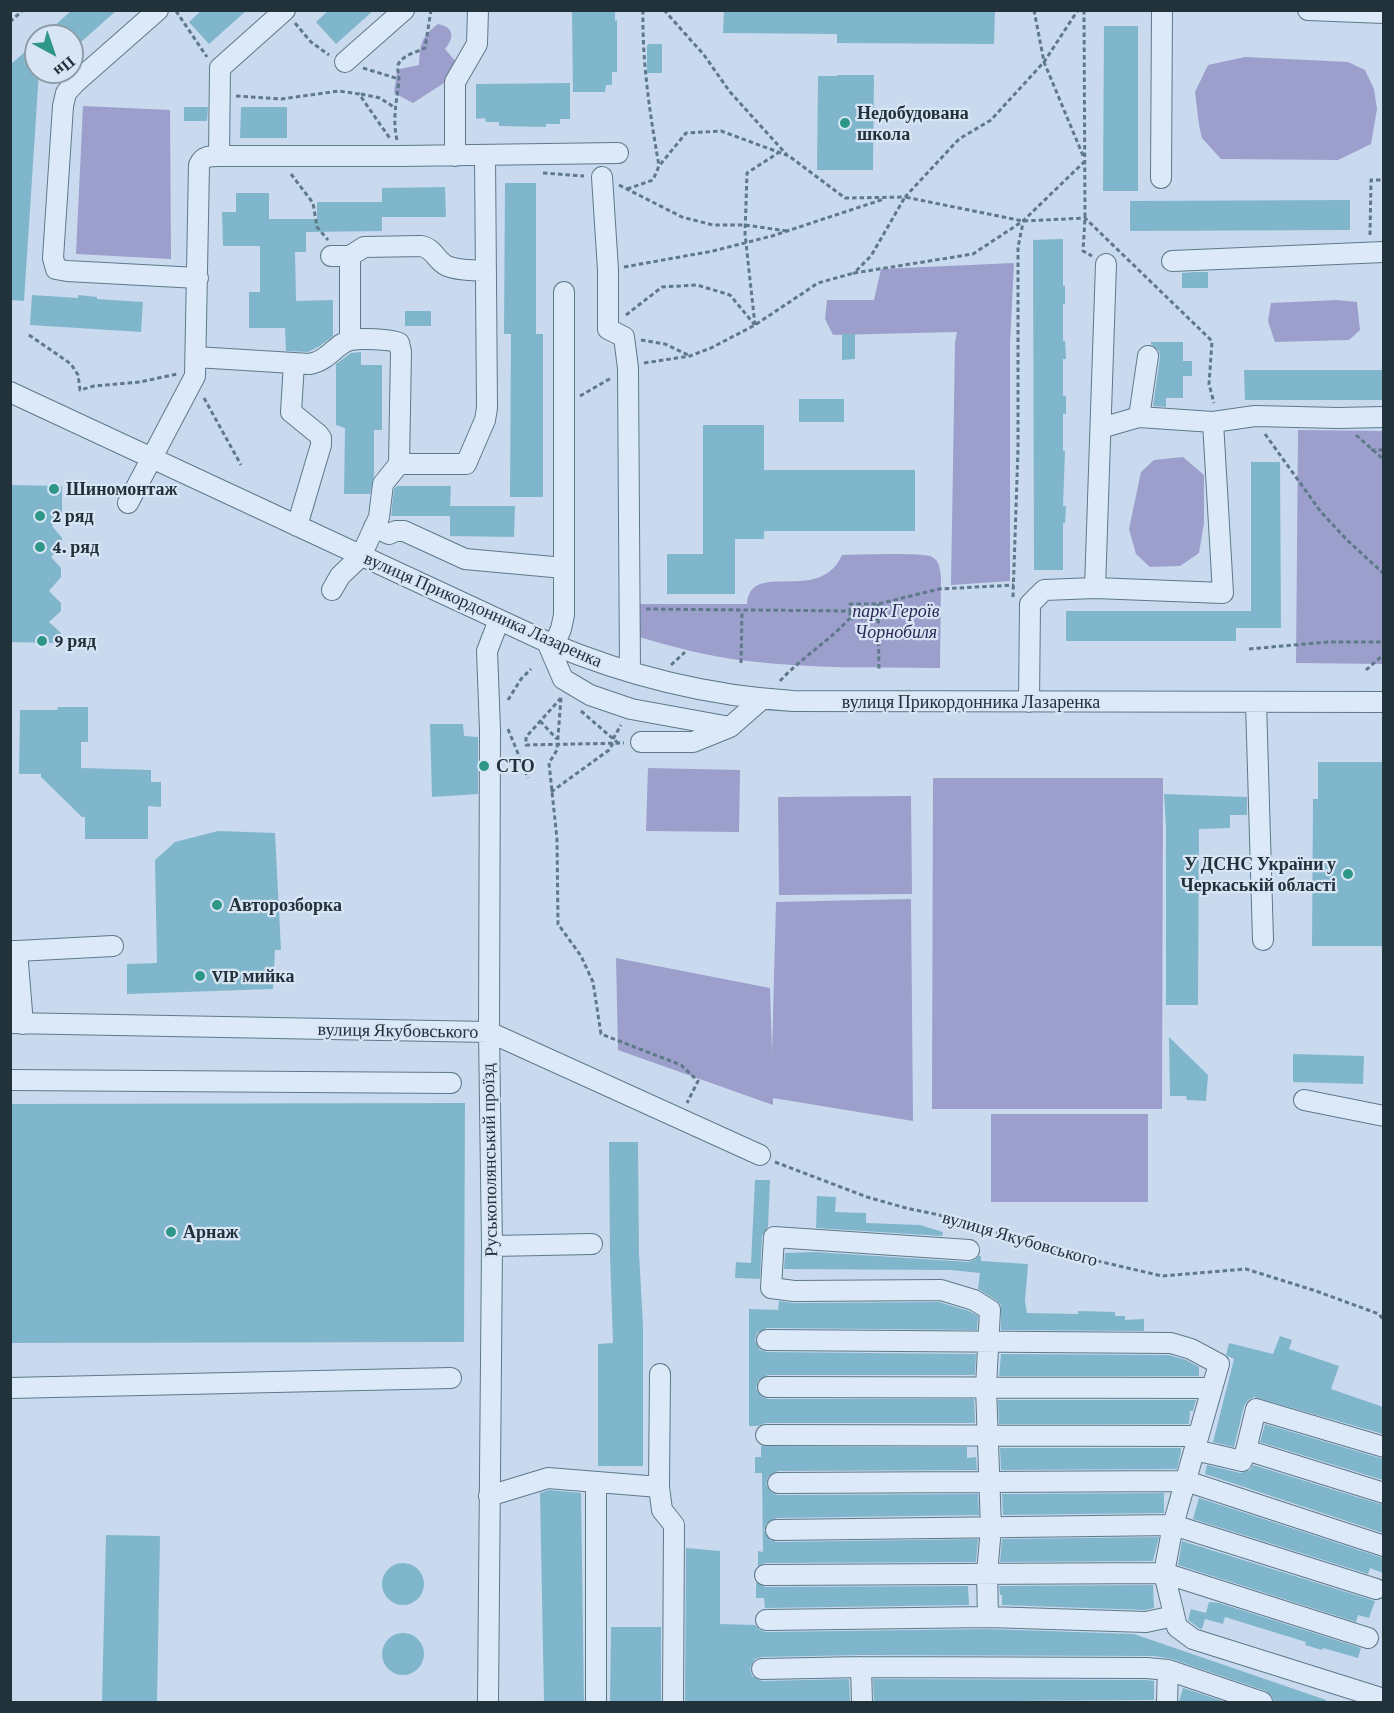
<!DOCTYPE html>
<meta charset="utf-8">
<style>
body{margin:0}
#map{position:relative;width:1394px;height:1713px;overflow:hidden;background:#c9d9ee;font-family:"Crimson Pro",serif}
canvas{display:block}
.frame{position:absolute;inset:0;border:12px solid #21323b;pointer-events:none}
.north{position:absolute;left:24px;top:24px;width:60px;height:60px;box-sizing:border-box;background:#d8e5f5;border:2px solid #8f9dab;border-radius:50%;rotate:140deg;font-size:16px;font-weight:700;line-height:24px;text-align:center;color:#21323b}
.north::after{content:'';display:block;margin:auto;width:21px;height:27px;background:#2f9787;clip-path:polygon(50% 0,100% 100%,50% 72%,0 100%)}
</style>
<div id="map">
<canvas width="1394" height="1713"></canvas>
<div class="frame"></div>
<div class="north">Пн</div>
</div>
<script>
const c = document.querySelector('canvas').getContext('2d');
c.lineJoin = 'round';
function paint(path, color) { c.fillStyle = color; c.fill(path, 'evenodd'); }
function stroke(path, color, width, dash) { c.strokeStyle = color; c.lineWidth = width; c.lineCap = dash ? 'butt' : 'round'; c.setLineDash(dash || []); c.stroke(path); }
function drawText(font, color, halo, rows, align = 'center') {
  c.font = font + ' "Crimson Pro",serif'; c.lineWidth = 4.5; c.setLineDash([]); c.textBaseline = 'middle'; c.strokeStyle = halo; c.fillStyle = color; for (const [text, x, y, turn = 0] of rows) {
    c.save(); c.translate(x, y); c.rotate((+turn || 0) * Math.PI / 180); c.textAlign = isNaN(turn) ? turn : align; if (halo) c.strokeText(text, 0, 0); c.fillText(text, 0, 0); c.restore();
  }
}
paint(new Path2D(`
 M438 24C454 27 455 37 445 49L456 62 444 83 413 103 394 93 397 73 400 69 419 65C420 44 421 37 438 24Z
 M1245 57 1348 62 1365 70 1374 89 1377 109 1371 144 1338 160 1221 159 1202 138 1199 125 1195 92 1208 65Z
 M83 106 170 110 171 259 76 254Z
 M1014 263 1010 344V581L951 585 955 342 957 332 833 335 825 319 827 300H874L881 269Z
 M1337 300 1357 302 1360 330 1349 340 1275 342 1268 321 1271 303Z
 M1298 430 1383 431V664L1296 663Z
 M1183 457 1204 475V523L1199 553 1180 566 1150 567 1136 554 1129 529 1141 472 1154 460Z
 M842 555C857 555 923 552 932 557 940 561 940 570 941 577L940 668C876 667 812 669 748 661 709 657 670 646 632 635V604H747C751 558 819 606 842 555Z
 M648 768 740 770 739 832 646 831Z
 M933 778H1163L1162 1109H932Z
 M911 796 912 894 779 895 778 797Z
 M911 899 913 1121 773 1098V1105L618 1050 616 958 770 988 772 1053 776 902Z
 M991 1114H1148V1202H991Z`), '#9c9ecc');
paint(new Path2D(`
 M72 10H117L72 50V36H43Z
 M202 10H247L209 44 189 22Z
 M329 10H374L336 44 316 22Z
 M572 10H615V21L617 20V72H612V85H606L605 92H573Z
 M724 10H995L994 44 837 43V34L723 33Z
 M1104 26H1138V191H1103Z
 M36 42V72H39L24 301 10 300V65Z
 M649 44H662V73H647V46Z
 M837 75H874L873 170H817L818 76H837Z
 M570 83V119H560V124H546V127L499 126V122H486L485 118 476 119V84Z
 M184 107H208L207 121H184Z
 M241 107H287V138H240Z
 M505 183H536V334H543V497H510L511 334H504Z
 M445 187 446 217H382V231L306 232V252H295L296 301 333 300V336L320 346 308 352 286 351 285 328H249V292H260V246H223L222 212H236V193H269V219H317V202H382V188Z
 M1350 200V230L1130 231V201Z
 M1063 239V286H1065V304H1063V341H1065L1066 359H1063V396H1066V414H1063V451H1065L1063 506H1066L1065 523H1063V570H1034L1033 240Z
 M1196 272H1208V288H1182V273Z
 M32 295 78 298V295L97 297V299L143 302 141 332 30 325Z
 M405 311H431V326H405Z
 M842 334H855V359L842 360Z
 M1151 342H1183V361H1192V376H1183V398H1166V407L1153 406 1160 357 1159 351 1151 344Z
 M361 352V365H382V430H374V476L370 494H344L345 428 336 425V364L351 353Z
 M1244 370H1383V400H1245Z
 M799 399H844V422H799Z
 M703 425H764V470H915V531H764V539H735V594H667V554H703Z
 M1251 462H1280L1281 628H1236V641H1066V611H1251Z
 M10 485 62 486V512L52 526 62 538V545L51 557 61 568V577L49 591 61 603V611L49 622 61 633V639L57 643 10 642Z
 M397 486H451L450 506H515L514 537 450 536V516H391L394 489Z
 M58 707H88V742H81V768L151 770V782H161V807L148 806V839H85V817H82L41 777V774H19L20 710H57Z
 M430 724H463L464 736 478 737V794L432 797Z
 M1318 762H1383V946H1312L1313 799H1318Z
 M1164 794 1247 797V815H1230V828L1199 829 1198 1005H1166V827Z
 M218 831 275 833 281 950H275L273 989 127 994V964L157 963 155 860 175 842Z
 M1169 1037 1208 1075 1206 1101 1187 1100 1186 1096H1170Z
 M1293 1054 1364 1056 1363 1084 1293 1082Z
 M465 1103 464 1342 10 1343V1104Z
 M609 1142H638L639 1254 643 1325V1466H598V1344L613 1343 610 1255Z
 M755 1180H770L768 1227 762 1236 760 1279 735 1278 736 1262 751 1263Z
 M817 1196 836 1197 835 1212 866 1213V1223L920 1225 943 1232 942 1236 816 1228Z
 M815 1252 968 1262 975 1260 979 1256H981V1261L1028 1264 1025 1301 1027 1313 1078 1314V1311L1115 1312V1316H1125V1320L1144 1319V1331L1001 1330V1305L996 1300 978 1289 980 1273 950 1270 784 1269 785 1253Z
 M779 1301 794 1303 939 1302 969 1311 978 1316 977 1330 767 1328 757 1333 755 1340 760 1350 767 1352 976 1354 975 1375H768L758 1381 756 1388 762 1397 768 1399H974L975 1423H766L758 1426H749V1309L778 1310Z
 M1280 1336 1292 1340 1289 1349 1339 1366 1331 1389 1383 1407V1434L1254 1397 1248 1400 1244 1406 1234 1447 1213 1442 1234 1359 1226 1355 1229 1343 1273 1354Z
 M1001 1354 1169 1355 1186 1360 1199 1367V1376H999Z
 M998 1400H1196L1193 1411H1190L1189 1424H999Z
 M1265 1424 1383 1459V1480L1260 1442Z
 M761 1446 967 1447V1458L976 1457 977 1470 778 1471 768 1477 766 1484 772 1493 778 1495 978 1494 979 1515 776 1518 766 1524 764 1531 770 1540 776 1542 978 1539 976 1562 765 1563 758 1566V1551L763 1552 762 1473H755V1457H761Z
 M1000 1448H1181V1452L1177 1469 1001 1470Z
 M1207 1465 1240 1473 1250 1470 1253 1465 1383 1505V1533L1205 1474Z
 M549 1490 581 1493 584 1702H544L540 1493Z
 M1164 1493V1513L1003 1515 1002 1494Z
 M1199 1498 1383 1558V1573L1370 1568 1368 1574 1193 1519Z
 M106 1535 160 1536 157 1702H102Z
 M1159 1537 1153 1561 1000 1562 1002 1539Z
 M1182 1541 1375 1601 1369 1618 1358 1615 1356 1622 1178 1565Z
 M686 1548 720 1551V1624L755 1625 760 1630 766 1632 988 1629 1134 1634 1326 1700V1702H1274L1271 1695 1266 1691 1172 1659 1154 1656 861 1655 762 1657 755 1659 750 1669 752 1676 762 1681 849 1679 850 1702H685Z
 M382 1584a21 21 0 1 1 42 0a21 21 0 1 1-42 0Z
 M756 1582 765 1587 968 1586 969 1605 765 1608 764 1598H756Z
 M1153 1585 1154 1608 1145 1610 1002 1605V1595H1000L999 1586Z
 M1209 1602 1219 1603 1361 1648 1358 1658 1323 1648 1322 1650 1305 1645 1306 1642 1225 1617 1223 1624 1205 1619 1206 1615 1202 1629 1199 1628 1188 1620 1191 1609 1206 1613Z
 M611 1627H661V1702H610Z
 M382 1654a21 21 0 1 1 42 0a21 21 0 1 1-42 0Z
 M873 1679 1146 1680 1154 1681V1700L874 1702Z
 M1183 1688 1226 1702H1179Z`), '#80b6cb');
const minor = new Path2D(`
 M158 10 75 83 66 93 63 106 53 258 56 269 67 271 198 278
 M1308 10 1384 13
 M345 62 404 10
 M219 156H401L618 153
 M455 156V82L477 44 478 10
 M602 177 608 270V329L624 337 628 368 630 672
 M1161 178 1162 10
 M331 256H350V340
 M350 256 364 247 421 246C434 248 436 261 447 266 458 271 475 270 486 271
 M1172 261 1384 252
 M196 357 309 364C329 361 336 343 351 340 360 338 391 339 399 343L401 352 399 464 383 484 379 517 361 556 340 576 332 590
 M294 363 291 412 318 434 321 438V445L297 526
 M10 392 547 642C625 675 708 696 793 701L1384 702
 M1139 417 1148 356
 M1101 428 1139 417 1213 422 1255 416 1338 418 1384 417
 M399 464H466L485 420 487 408 485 156
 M128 503 195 376 199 165C203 156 209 156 219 156L220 68 285 10
 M374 527 389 534 396 531H404L465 559 564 568
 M1095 588 1106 264
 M547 642 563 679 590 695 631 709 730 727
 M554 645 561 629 564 615V292
 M1029 702 1030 604 1044 590 1095 588 1223 593 1213 422
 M1256 702 1263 940
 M641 742H693L730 727 762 699
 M10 951H17L23 1024
 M17 951 113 946
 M10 1023 489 1032 760 1155
 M10 1080 451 1083
 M1304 1100 1384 1116
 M492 1246 592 1244
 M969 1250 774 1237 771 1288 794 1291 941 1290 974 1300 990 1310 986 1387 991 1528 987 1573 988 1617
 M767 1340 1171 1343 1191 1349 1219 1364 1173 1525 1164 1573 1177 1627 1193 1639 1384 1699
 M768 1387 1212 1388
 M10 1388 451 1378
 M766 1435 1198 1436
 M1195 1450 1242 1461 1246 1450 1384 1493
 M1246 1450 1256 1409 1384 1447
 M778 1483 1186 1481 1384 1546
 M659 1487 662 1510 674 1525 673 1702
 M489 1496 548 1478 659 1487 660 1374
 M776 1530 1173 1525 1376 1589
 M765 1575 1164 1573 1368 1638
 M766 1620 988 1617 1146 1622 1174 1616
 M861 1667 862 1702
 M762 1669 861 1667 1147 1668 1168 1670 1167 1702
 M1168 1670 1262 1702
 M488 1702 492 1246 489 1032 490 730 487 651 499 620
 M596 1702V1483`);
stroke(minor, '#5e798a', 22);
stroke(new Path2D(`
 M643 10C642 63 650 114 659 166
 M664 10 704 55 730 92 787 155
 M1034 10 1044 62 1084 158
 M1084 10 1085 218 1083 251 1092 256
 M176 11 207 57
 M10 22 23 10
 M295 23 311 42 329 55
 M363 68 399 79
 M361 94 380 98 395 108
 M236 96 281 99 339 91 359 94 391 140
 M397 140C392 119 397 100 399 79 399 75 397 69 398 65 402 55 417 52 425 48L431 10
 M1085 161 1023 221 973 254 854 273 871 256 905 197 1023 221 1085 218 1212 341 1209 384 1214 403
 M543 173 584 176
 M291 174 313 203 317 227 328 240
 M619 185 682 217 713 225H745L787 231
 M627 189 653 180 659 166 686 133 721 131 789 156 845 198 905 197 959 139 991 120 1044 62 1078 10
 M1370 235 1371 180H1384
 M624 267 713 251 772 236 884 199
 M626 315 662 287 697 285 730 295 754 324
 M755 325 745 234 747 173 778 153
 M29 335 71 364 78 375 80 390 94 386 140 382 177 374
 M641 340 665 344 688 355
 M644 363 690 356 711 348 755 325 818 283 854 273
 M580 396 611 378
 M204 398 241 465
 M1265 434 1321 512 1347 540 1384 574
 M1356 435 1384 460
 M1371 450H1384
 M1013 597 1018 449V247L1023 223
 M878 604 879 671
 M646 609 850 611V604H878L939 589 1014 585
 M850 611V618L879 619
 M1249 649 1328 642H1384
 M741 663 742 611
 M671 665 685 652
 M1366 670 1384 654
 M780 681C801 658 829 641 850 618
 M561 698 557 750 549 763 557 839 558 924 581 956 593 982 601 1034 681 1065 698 1081 687 1103
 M561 698 526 737V745L624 743
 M508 700 521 679 531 669
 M581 711 618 743
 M540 721 557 739
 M508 729 528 778
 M613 739 621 725
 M551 792 609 750 613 743
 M775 1162 867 1197 906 1208 958 1219 1046 1249 1162 1276 1246 1269 1316 1291 1379 1314 1384 1321`), '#5e798a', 3, [4.5, 3]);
stroke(minor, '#dce9f8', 20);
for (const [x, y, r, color] of [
 [845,123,6,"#2f9787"],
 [54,489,6,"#2f9787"],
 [40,516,6,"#2f9787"],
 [40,547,6,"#2f9787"],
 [42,641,6,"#2f9787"],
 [484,766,6,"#2f9787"],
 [1348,874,6,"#2f9787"],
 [217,905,6,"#2f9787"],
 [200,976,6,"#2f9787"],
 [171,1232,6,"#2f9787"]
]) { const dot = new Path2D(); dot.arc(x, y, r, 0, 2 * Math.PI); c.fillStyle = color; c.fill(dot); stroke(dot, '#d8e5f5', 2); }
drawText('bold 18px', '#21323b', '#d8e5f5', [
 ["Недобудована",857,113],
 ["школа",857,134],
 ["Шиномонтаж",66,489],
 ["2 ряд",52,516],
 ["4. ряд",52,547],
 ["9 ряд",54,641],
 ["СТО",496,766],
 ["У ДСНС України у",1336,864,"right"],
 ["Черкаській області",1336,885,"right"],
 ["Авторозборка",229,905],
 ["VIP мийка",212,976],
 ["Арнаж",183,1232]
], 'left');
drawText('18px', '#21323b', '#d8e5f5', [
 ["вулиця Прикордонника Лазаренка",483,610,24],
 ["вулиця Прикордонника Лазаренка",971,702],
 ["вулиця Якубовського",398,1031,1],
 ["Руськополянський проїзд",490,1160,-91],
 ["вулиця Якубовського",1020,1239,16]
]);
drawText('italic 18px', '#2d2856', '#d8e5f5', [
 ["парк Героїв",896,611],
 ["Чорнобиля",896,632]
]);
</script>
